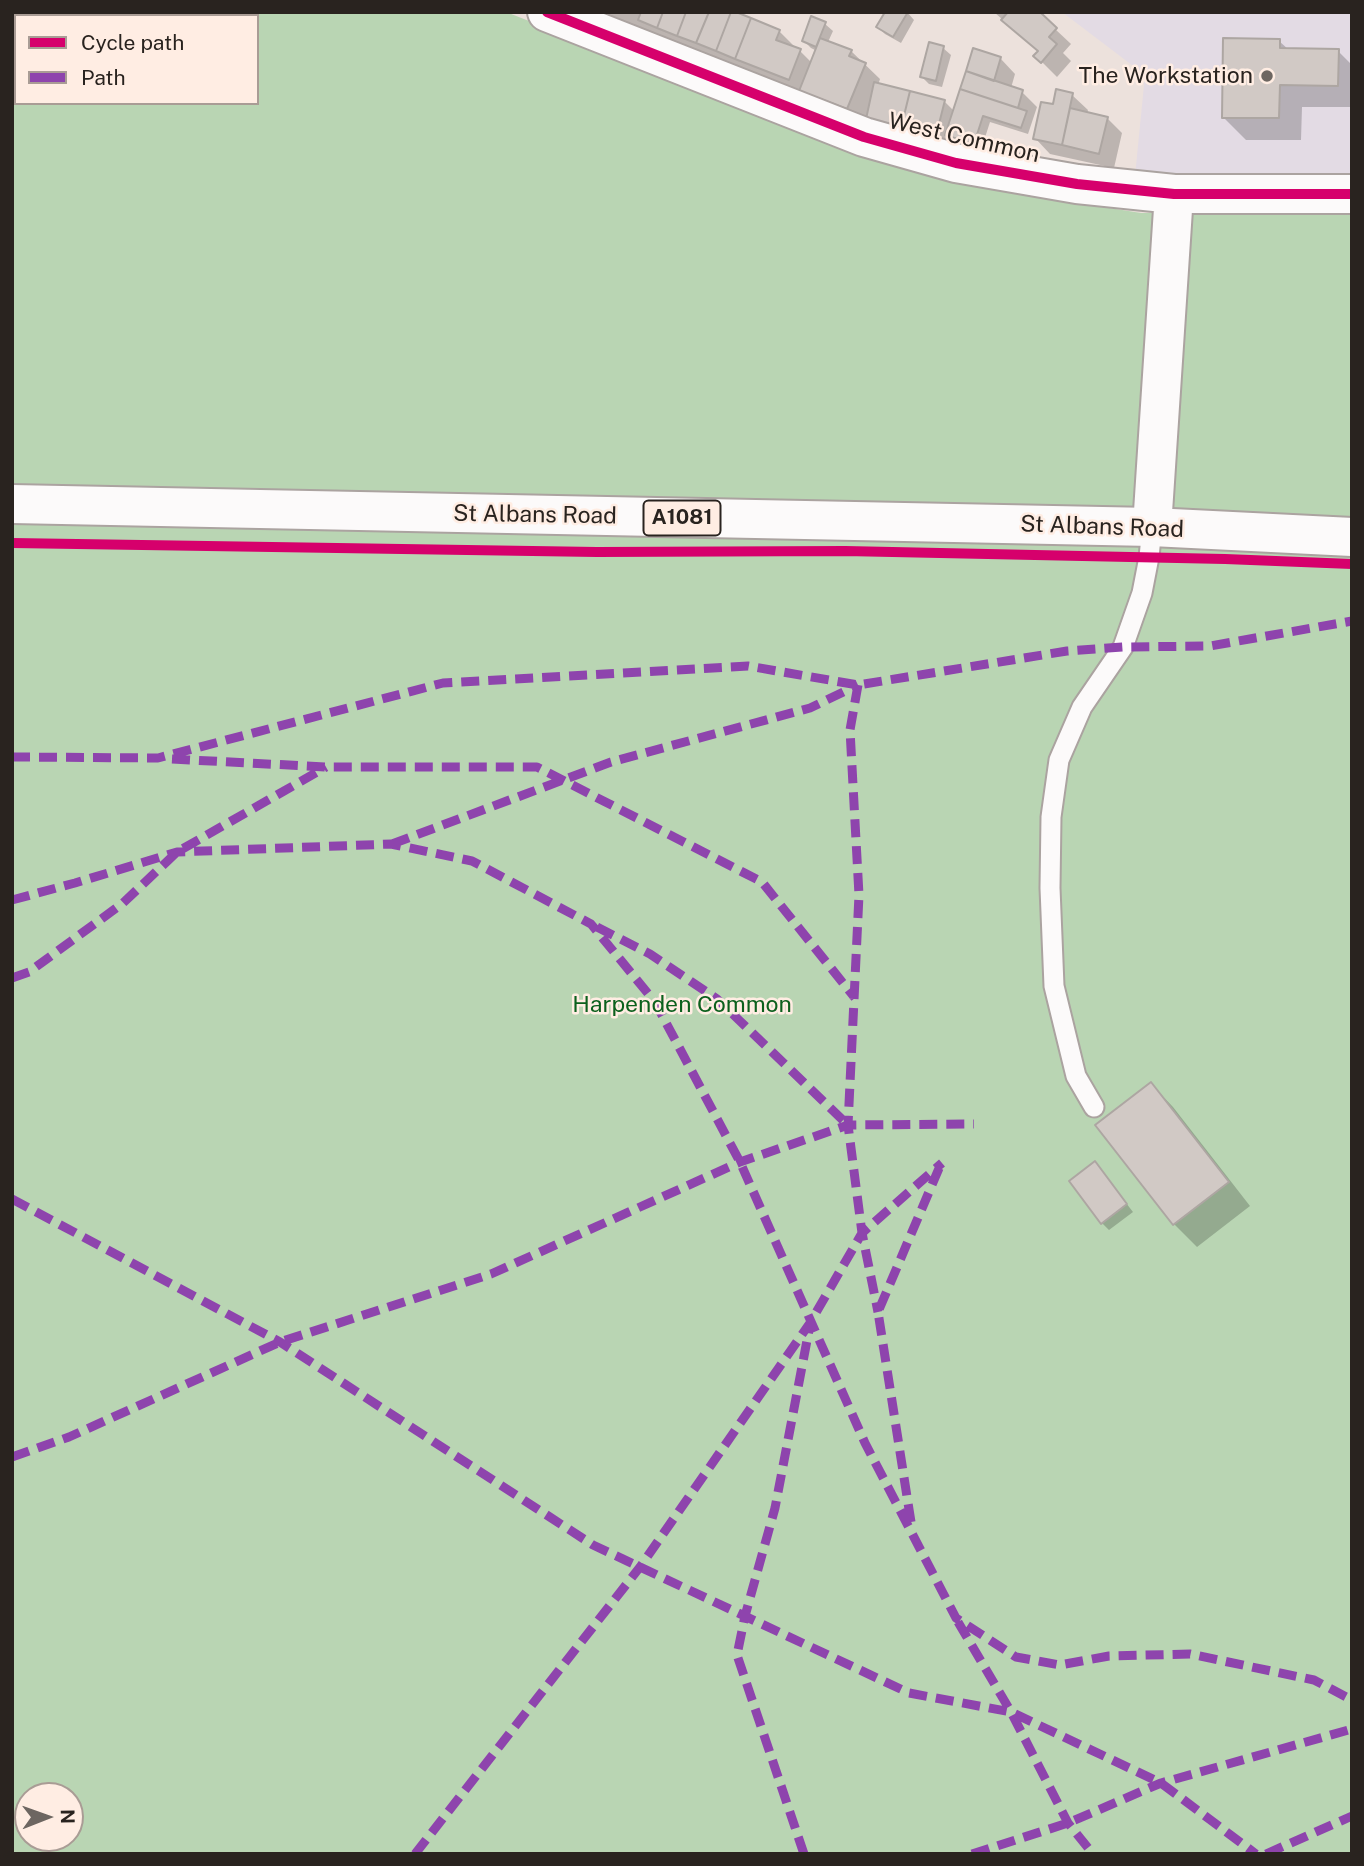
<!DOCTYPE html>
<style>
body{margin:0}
#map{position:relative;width:1364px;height:1866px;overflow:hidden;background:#ece1dc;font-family:"Public Sans",sans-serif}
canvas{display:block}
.frame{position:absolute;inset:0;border:14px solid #29231f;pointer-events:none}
.legend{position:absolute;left:14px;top:14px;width:245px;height:91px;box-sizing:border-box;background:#ffede3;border:2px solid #a99c95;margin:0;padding:9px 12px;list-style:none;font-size:21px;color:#29231f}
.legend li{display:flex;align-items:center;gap:14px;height:35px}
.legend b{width:35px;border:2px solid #a99c95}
.north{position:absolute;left:14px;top:1782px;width:70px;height:70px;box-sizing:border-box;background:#ffede3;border:2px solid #a99c95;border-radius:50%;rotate:89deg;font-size:19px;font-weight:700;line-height:28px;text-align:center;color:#29231f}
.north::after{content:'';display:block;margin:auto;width:24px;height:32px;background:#6d6661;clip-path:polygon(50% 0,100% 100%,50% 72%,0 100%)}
</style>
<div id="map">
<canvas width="1364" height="1866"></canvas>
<div class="frame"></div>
<ul class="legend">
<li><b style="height:9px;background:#d6006c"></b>Cycle path</li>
<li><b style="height:9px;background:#8e44ad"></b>Path</li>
</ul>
<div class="north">N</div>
</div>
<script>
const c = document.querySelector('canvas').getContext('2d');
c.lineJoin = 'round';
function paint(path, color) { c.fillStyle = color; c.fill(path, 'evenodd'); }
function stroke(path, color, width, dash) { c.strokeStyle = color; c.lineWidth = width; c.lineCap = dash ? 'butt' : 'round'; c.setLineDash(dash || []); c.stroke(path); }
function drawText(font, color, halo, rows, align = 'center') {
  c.font = font + ' "Public Sans",sans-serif'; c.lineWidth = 5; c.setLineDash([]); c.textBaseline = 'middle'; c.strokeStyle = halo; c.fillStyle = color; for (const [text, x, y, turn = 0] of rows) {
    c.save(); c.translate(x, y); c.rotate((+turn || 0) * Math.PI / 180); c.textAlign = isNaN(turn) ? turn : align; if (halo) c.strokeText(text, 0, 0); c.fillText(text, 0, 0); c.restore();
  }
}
paint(new Path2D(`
 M1062 12H1352V188L1135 176 1145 75Z`), '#e3dbe4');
paint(new Path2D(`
 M217 12H506L882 159 1009 192 1141 213 1352 211V1854H12V86L16 85V103H257V16H207ZM28 1796H70V1838H28Z`), '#b9d5b3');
paint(new Path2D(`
 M598 12H731L779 31 794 46V48L800 51 812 63 817 51 811 48 804 41 812 18 825 24 833 31 828 42 851 51 880 79 878 85 944 101 955 112 974 50 1000 58 1015 74 1011 88 1022 92 1037 107 1028 134 990 122 981 150 953 141 951 150 883 133 865 116 863 123Z
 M907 12 914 20 901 43 885 34 878 27Z
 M994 12H1037L1071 44 1063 53 1071 61 1057 77 1036 56 1039 52Z
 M1279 41 1289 50 1338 51 1352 65V107H1302L1301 140H1246L1223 117Z
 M943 48 951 55 942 87 929 84 922 77Z
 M1072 95 1088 110 1087 114 1107 118 1122 133 1114 168 1050 154 1035 138 1054 106Z
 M1151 1084 1173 1107 1250 1206 1197 1247 1174 1224 1098 1125Z
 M1095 1163 1133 1212 1109 1230 1102 1223Z`), '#0003');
const building = new Path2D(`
 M641 12H663L657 28 638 20Z
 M663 12H686L677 36 657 28Z
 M686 12H709L696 43 677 36Z
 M709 12H731L716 51 696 43Z
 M731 12H736L751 18 735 59 716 51Z
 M885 12H908L893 37 876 27Z
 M1008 12H1040L1057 28 1049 37 1057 44 1041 63 1033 56 1038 51 1001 20Z
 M811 16 826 22 816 47 802 41Z
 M751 18 780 30 776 40 801 49 789 80 735 59Z
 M820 38 852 50 849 56 866 63 847 109 799 91Z
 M1223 38 1280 39V48L1339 49 1338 86 1280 85 1279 118H1222Z
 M929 42 944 46 936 81 920 77Z
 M973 48 1001 57 994 81 966 71Z
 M966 71 1023 90 1018 108 960 89Z
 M874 82 910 91 901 128 866 119Z
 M960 89 1027 111 1021 128 983 116 974 144 945 135Z
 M1056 89 1073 93 1062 145 1033 139 1041 102 1053 104Z
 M910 91 945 100 936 136 901 128Z
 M1070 108 1108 117 1099 154 1062 145Z
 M1151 1082 1229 1182 1173 1225 1095 1125Z
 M1095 1161 1127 1204 1101 1224 1069 1181Z`);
paint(building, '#d1c9c5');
stroke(building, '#ada6a2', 2);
const lane = new Path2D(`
 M1094 1107 1076 1076 1054 986 1050 888 1051 817 1059 760 1082 707 1123 647 1142 593 1149 557 1152 527`);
const street = new Path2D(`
 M547 12 864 137 956 163 1077 184 1174 194H1352
 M155 16 167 12
 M12 68 16 66
 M1152 527 1174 194`);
const primary = new Path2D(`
 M12 504 1152 527 1352 537`);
stroke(lane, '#aba3a0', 23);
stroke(street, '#aba3a0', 42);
stroke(primary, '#aba3a0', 42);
stroke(lane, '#fcfafa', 19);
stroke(street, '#fcfafa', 38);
stroke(primary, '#fcfafa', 38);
stroke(new Path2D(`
 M858 685 850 730 859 895 848 1125 862 1233 878 1312
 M12 757 158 758 443 683 748 666 858 685 1067 651 1123 647 1210 646 1352 621
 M172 759 326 767H537L762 882 855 998
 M392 844 611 762 810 708 858 685
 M12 900 75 883 177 852 391 844 472 861 591 924 655 1002 740 1162 865 1443 956 1618 1016 1657 1060 1665 1109 1656 1190 1654 1314 1680 1352 1700
 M597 927 650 954 717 999 848 1125
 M12 978 29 972 123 903 177 852 326 767
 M12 1199 280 1342 593 1545 909 1693 1011 1712 1161 1783 1256 1854
 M12 1457 69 1437 280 1342 491 1274 740 1162 848 1125 974 1124
 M911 1522 878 1312 940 1166
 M958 1622 1011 1712 1068 1823 1093 1854
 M415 1854 640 1567 810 1323 862 1233 942 1163
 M804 1854 737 1655 745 1616 775 1508 809 1330
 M972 1854 1068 1823 1161 1783 1352 1729
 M1266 1854 1352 1816`), '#8e44ad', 9, [18, 9]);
stroke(new Path2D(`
 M547 12 864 137 956 163 1077 184 1174 194H1352
 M12 543 597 552 845 551 1225 559 1352 564`), '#d6006c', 10);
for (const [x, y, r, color] of [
 [1267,76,7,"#6d6661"]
]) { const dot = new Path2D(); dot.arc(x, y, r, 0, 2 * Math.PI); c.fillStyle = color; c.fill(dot); stroke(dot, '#ffede3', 2.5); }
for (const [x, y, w] of [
 [682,518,77]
]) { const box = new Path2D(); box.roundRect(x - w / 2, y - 17.5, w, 35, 5); c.fillStyle = '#ffede3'; c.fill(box); stroke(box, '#29231f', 2); }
drawText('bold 21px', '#29231f', null, [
 ["A1081",682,518]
]);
drawText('23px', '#29231f', '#ffede3', [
 ["The Workstation",1253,76]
], 'right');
drawText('23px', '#29231f', '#ffede3', [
 ["West Common",964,138,13],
 ["St Albans Road",535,515,1],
 ["St Albans Road",1102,527,2]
]);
drawText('23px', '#0c601d', '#ffede3', [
 ["Harpenden Common",682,1005]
]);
</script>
